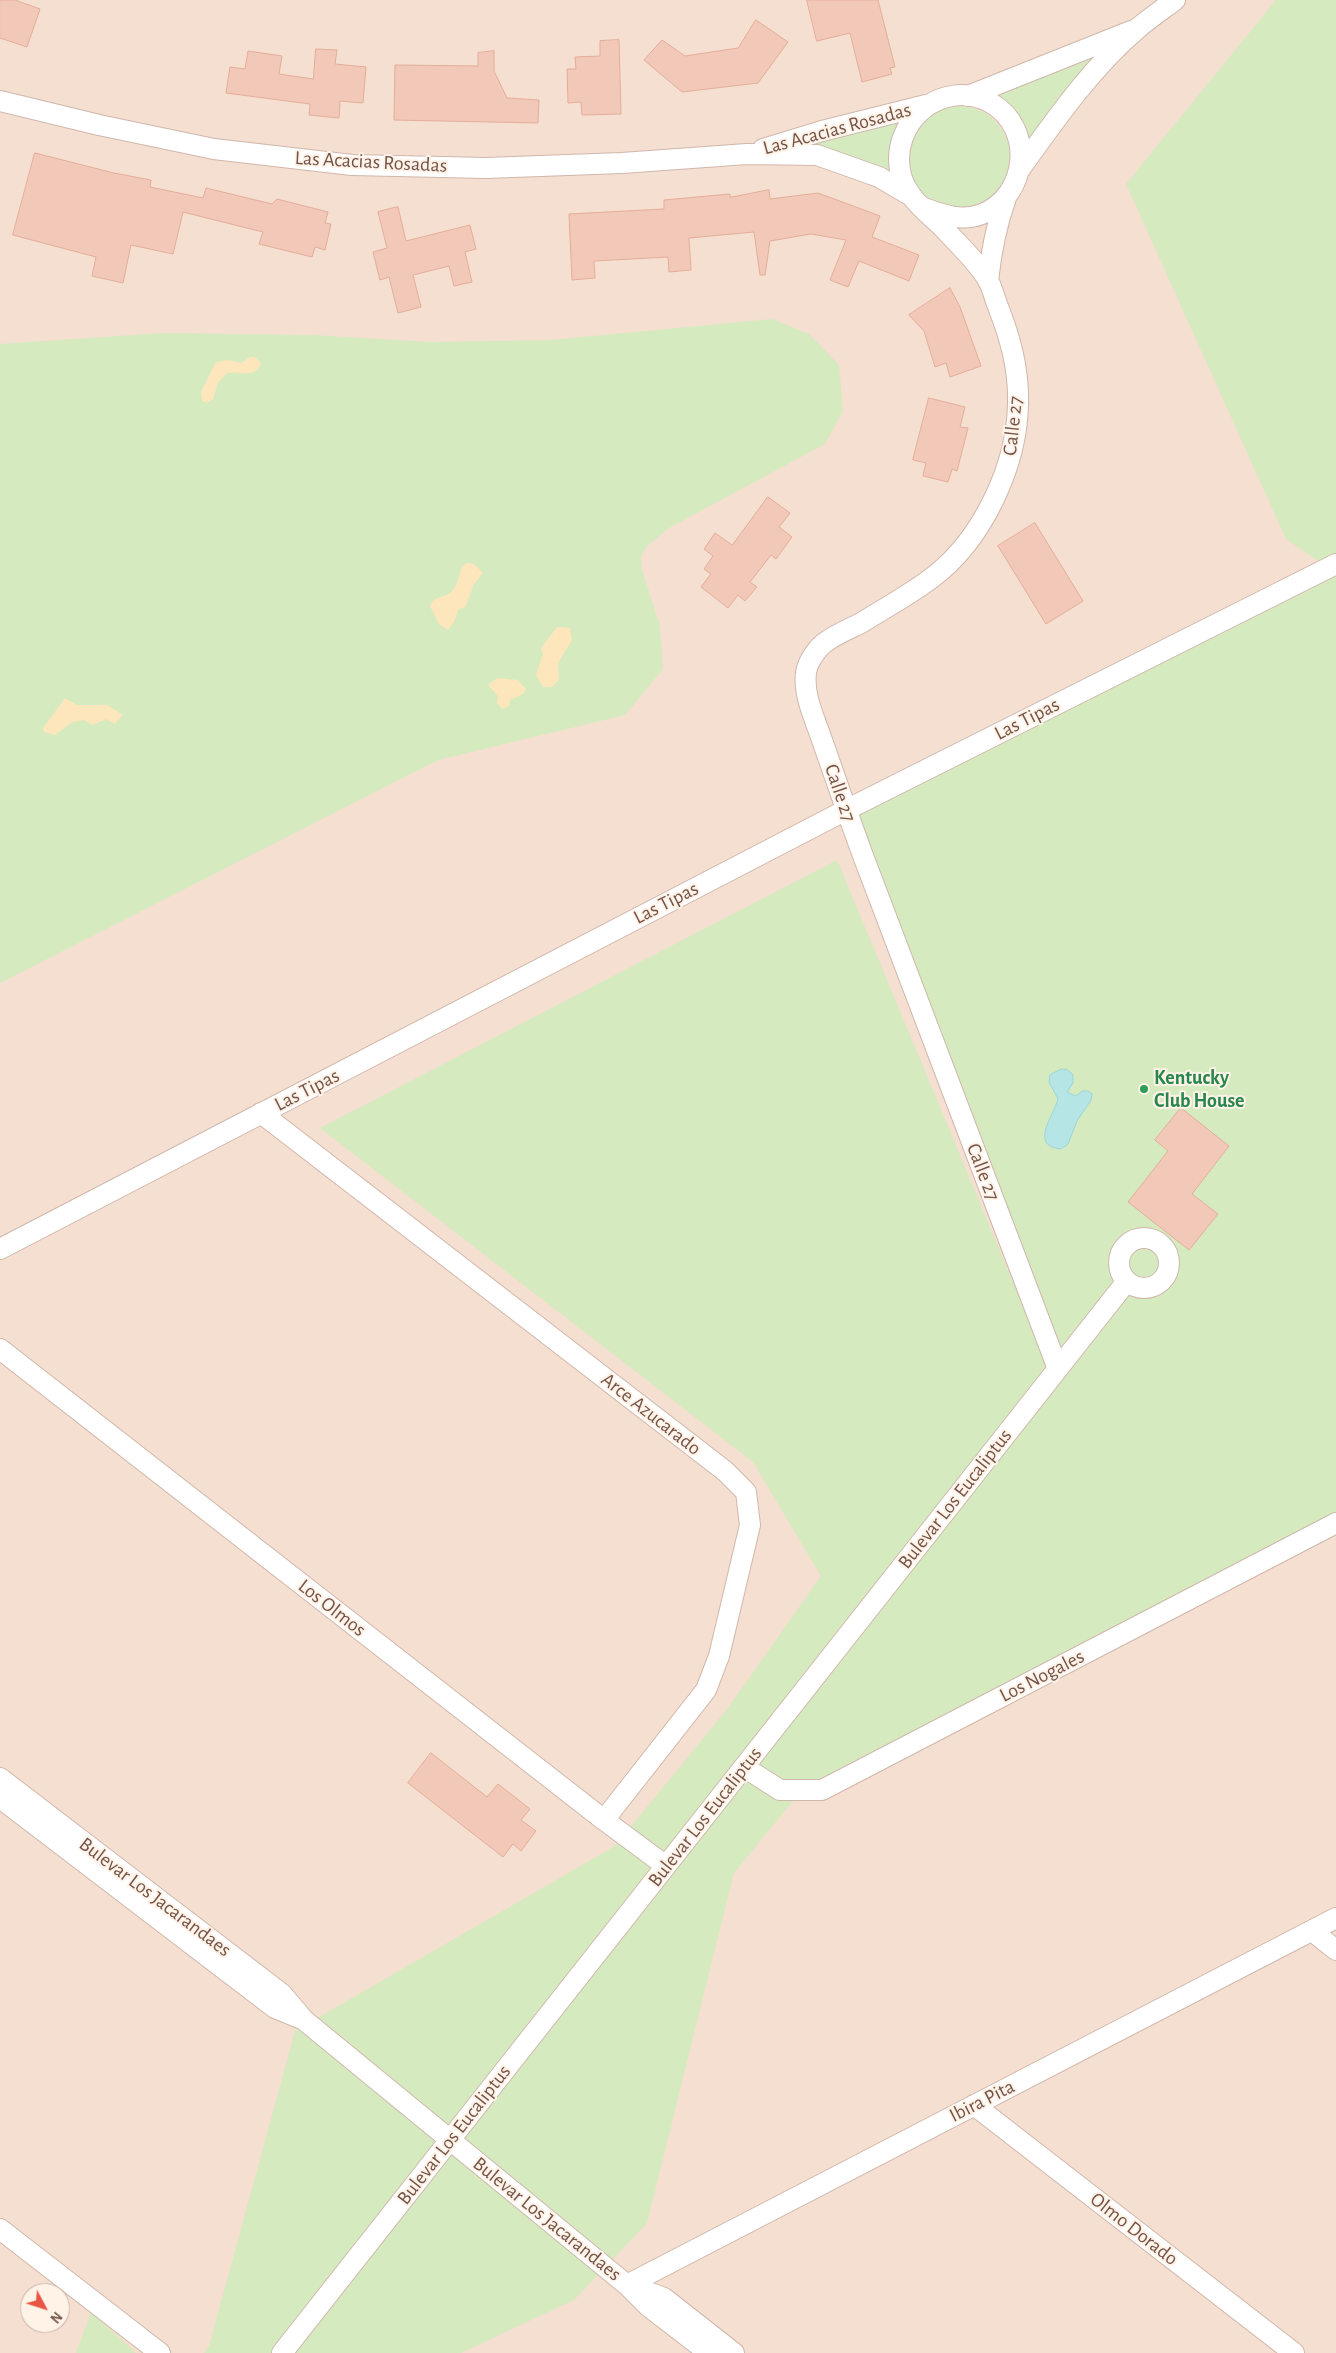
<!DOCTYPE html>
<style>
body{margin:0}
#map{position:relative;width:1336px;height:2353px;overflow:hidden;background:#fcefe2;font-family:"Alegreya Sans",sans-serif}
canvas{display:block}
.north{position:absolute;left:20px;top:2283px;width:50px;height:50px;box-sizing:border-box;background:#fff3e8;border:1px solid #c7b3a8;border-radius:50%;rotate:130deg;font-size:14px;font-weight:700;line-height:20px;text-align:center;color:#745248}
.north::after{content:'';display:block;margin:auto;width:18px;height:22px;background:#e95544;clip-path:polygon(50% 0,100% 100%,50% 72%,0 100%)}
</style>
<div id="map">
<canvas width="1336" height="2353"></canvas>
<div class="north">N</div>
</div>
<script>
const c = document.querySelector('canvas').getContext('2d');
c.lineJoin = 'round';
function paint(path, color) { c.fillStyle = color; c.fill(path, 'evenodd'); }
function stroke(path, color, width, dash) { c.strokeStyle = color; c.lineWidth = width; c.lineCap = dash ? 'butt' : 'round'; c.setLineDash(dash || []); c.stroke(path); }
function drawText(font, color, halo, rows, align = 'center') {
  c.font = font + ' "Alegreya Sans",sans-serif'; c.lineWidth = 4; c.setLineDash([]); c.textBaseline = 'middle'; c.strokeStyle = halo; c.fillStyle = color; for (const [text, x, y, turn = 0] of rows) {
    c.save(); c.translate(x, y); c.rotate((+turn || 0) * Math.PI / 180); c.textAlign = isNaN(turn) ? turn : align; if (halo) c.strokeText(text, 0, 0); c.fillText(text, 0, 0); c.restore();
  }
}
paint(new Path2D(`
 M0 0H1336V2353H0ZM30 2293H60V2323H30Z`), '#f4dfd0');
paint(new Path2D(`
 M1276 0H1336V1523L802 1790 734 1873 647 2223 574 2300 461 2353H204L209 2346 295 2031 615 1846 728 1708 821 1576 753 1462 320 1128 837 860 1047 1364 846 810 1328 568 1286 539 1126 184Z
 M1097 57 1061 96 1029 140 1022 127 991 96Z
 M908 157a51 51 0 1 1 102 0a51 51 0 1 1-102 0Z
 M899 120 902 124 891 177 800 146Z
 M772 319 809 334 839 365 843 411 825 444 669 528 647 546 641 556 642 570 660 626 663 669 625 715 438 760 0 983V344L163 333 313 335 431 342 550 340Z
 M91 2312 136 2353H76Z`), '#d6eac0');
paint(new Path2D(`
 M250 357H255L261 363C257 379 238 371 227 373L218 383 213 399 207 403 202 401 201 392 216 362 229 360 241 363Z
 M467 563 474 564 483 573 474 584 466 606 458 610 455 620 448 630 439 624 430 606C435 594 446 599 453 590 458 584 460 573 462 566Z
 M557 627 570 628 572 640 558 663 559 680 552 687H543L536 675 543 654 541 648Z
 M497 678 518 680 526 689 523 694 510 700 509 706 502 709 497 703 498 696 488 685Z
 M65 698 77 705H107L123 715 115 724 106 719 93 725 84 720 72 722 55 735 44 732 43 728Z`), '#fde6bb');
const water = new Path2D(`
 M1062 1069 1068 1070 1073 1075V1083L1067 1092 1076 1096 1082 1091H1088L1092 1094 1091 1100 1077 1121 1068 1144 1061 1149C1029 1146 1053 1117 1058 1099L1049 1082 1050 1075Z`);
paint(water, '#b6e5e6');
stroke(water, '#9cd6d8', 1);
const building = new Path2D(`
 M0 0H15L40 9 27 47 0 38Z
 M807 0H878L895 67 890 68 892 74 862 82 850 33 817 41Z
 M756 20 788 42 758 83 682 92 644 60 662 40 685 56 738 48Z
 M619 40 621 114 582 115 581 102 568 103 567 69H576L575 57 600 56V41Z
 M316 49 337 50 335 64 366 67 363 103 340 101 339 118 309 115 310 104 226 93 230 67 245 69 248 51 282 56 279 74 313 79Z
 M494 51V71L507 98 539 100 538 123 394 120 395 65 478 66V53Z
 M35 153 114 173 151 180 150 187 203 198 206 188 272 204 277 199 328 212 325 223 331 224 325 250 315 247 312 257 259 244 263 232 183 212 173 254 131 245 123 283 92 276 96 257 13 235Z
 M769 190 770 199 818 193 880 216 872 237 919 255 909 281 859 261 848 287 830 280 846 240 811 234 770 241 765 275H760L754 232 689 238 691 270 669 272 668 257 594 261 595 278 572 280 569 214 664 209V200L730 194V197Z
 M398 207 406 241 470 225 476 249 465 252 472 282 454 286 449 266 413 275 421 307 398 313 389 277 380 280 373 252 387 248 378 212Z
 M950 288 960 307 981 366 950 377 946 363 935 367 924 331 909 315Z
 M929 398 965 407 960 427 968 428 957 471 952 469 948 482 923 476 926 463 913 460Z
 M768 497 790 513 779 527 792 537 776 559 771 555 750 582 757 587 745 601 738 595 728 608 701 587 711 574 704 569 713 556 704 549 715 533 732 545Z
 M1035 523 1083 601 1046 624 998 546Z
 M1181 1108 1229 1146 1192 1194 1218 1214 1189 1250 1128 1202 1168 1151 1155 1140Z
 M431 1753 487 1797 498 1784 530 1809 521 1820 536 1831 521 1851 513 1844 503 1857 408 1783Z`);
paint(building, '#f2c9b9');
stroke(building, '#e5ad99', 1);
const minor = new Path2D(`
 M968 96 1131 31
 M0 101 99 125 214 149 352 165 486 168 622 163 747 154 817 155 879 177 908 194
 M763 149 822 131 926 105
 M1020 169C1055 120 1092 67 1138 28 1150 18 1163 9 1175 0
 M924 208C943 215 962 222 982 214 1028 196 1035 128 991 103 942 76 888 123 901 175 908 201 932 215 949 234 962 248 978 263 988 280 992 287 994 296 997 304 1010 337 1019 368 1018 404 1017 465 983 539 933 577 911 594 885 608 861 623 849 629 834 635 823 644 816 650 807 663 806 673 803 695 815 719 822 740 836 780 850 821 865 861 929 1030 994 1200 1058 1369
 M988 281C991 252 996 226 1006 198
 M261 1113 725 1471 746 1492 750 1525 719 1656 706 1690 604 1820
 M1119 1263a25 25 0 1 1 50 0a25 25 0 1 1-50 0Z
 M0 1249 846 810 1336 564
 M0 1349 604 1820 666 1866
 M744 1767 780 1790H822L1336 1523
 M0 1778 282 1994 304 2020 627 2285 648 2306 709 2353
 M0 1798 275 2008 302 2019
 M1312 1931 1336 1950
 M974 2105 1294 2353
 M0 2229 160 2353
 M627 2285 1336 1918
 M634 2287 664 2298 734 2353
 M282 2353 1127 1281`);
stroke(minor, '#d0b7ab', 22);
stroke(minor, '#fff', 20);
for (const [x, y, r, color] of [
 [1144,1089,5,"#2e9e5b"]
]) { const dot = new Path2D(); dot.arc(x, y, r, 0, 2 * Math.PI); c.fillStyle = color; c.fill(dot); stroke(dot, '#fff3e8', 2); }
drawText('20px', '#745248', '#fff3e8', [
 ["Las Acacias Rosadas",837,129,-15],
 ["Las Acacias Rosadas",371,162,3],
 ["Calle 27",1013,426,-84],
 ["Las Tipas",1027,719,-27],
 ["Calle 27",840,793,71],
 ["Las Tipas",666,903,-27],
 ["Las Tipas",307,1090,-27],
 ["Calle 27",983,1172,69],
 ["Arce Azucarado",651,1414,38],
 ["Bulevar Los Eucaliptus",955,1499,-52],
 ["Los Olmos",332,1608,38],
 ["Los Nogales",1042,1676,-27],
 ["Bulevar Los Eucaliptus",705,1817,-52],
 ["Bulevar Los Jacarandaes",155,1897,37],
 ["Ibira Pita",982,2101,-27],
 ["Bulevar Los Eucaliptus",454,2135,-52],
 ["Bulevar Los Jacarandaes",547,2219,39],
 ["Olmo Dorado",1134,2229,38]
]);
drawText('bold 20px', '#27864d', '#fff3e8', [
 ["Kentucky",1154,1078],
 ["Club House",1154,1101]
], 'left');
</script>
